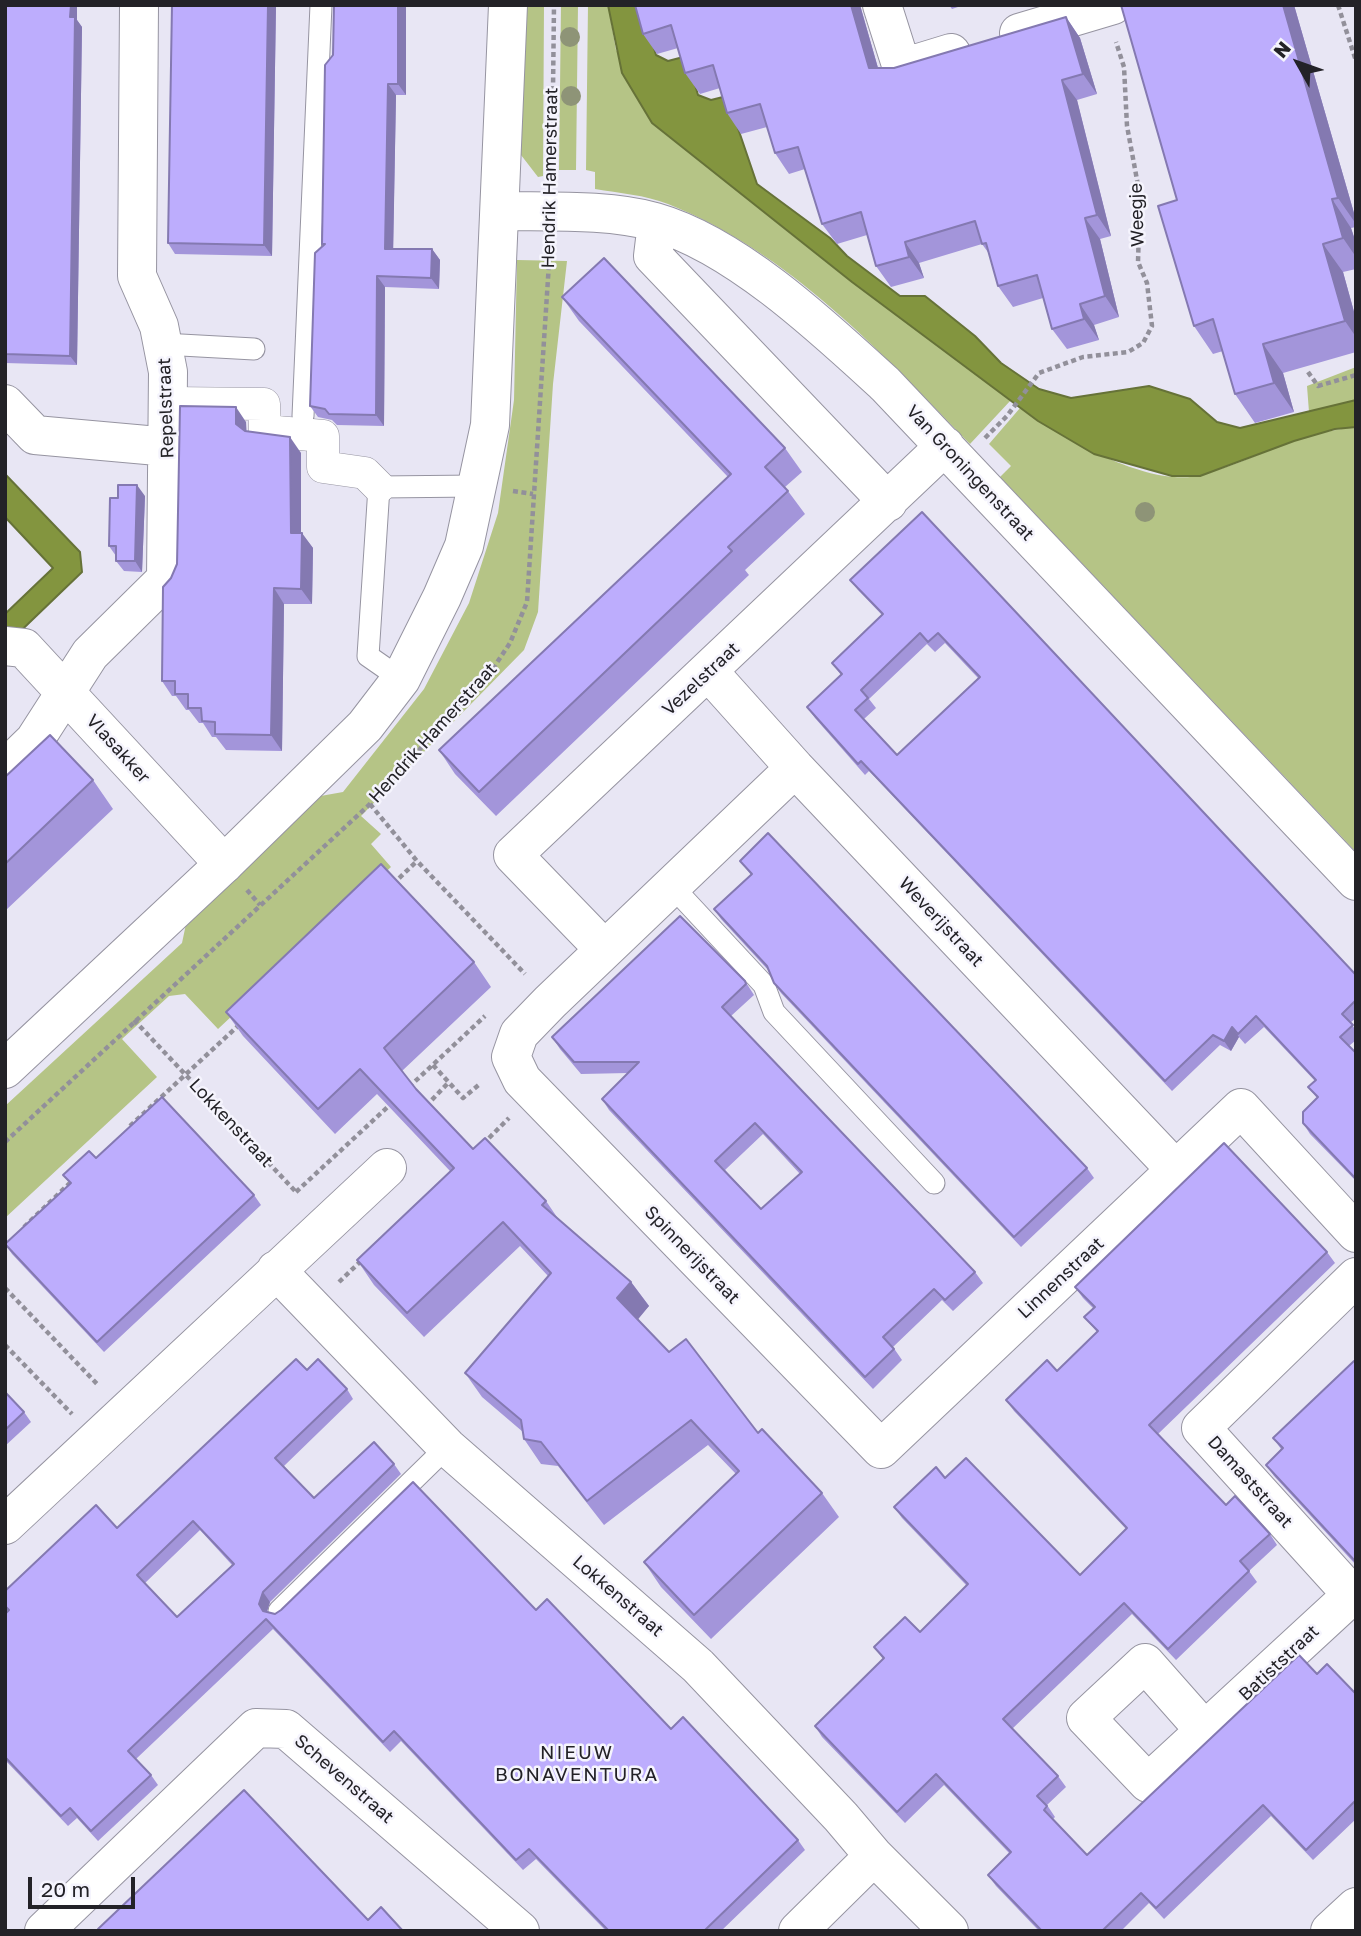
<!DOCTYPE html>
<style>
body{margin:0}
#map{position:relative;width:1361px;height:1936px;overflow:hidden;background:#e8e6f4;font-family:"Golos Text",sans-serif}
canvas{display:block}
.frame{position:absolute;inset:0;border:7px solid #232227;pointer-events:none}
.north{position:absolute;left:1263px;top:28px;width:70px;height:70px;-webkit-text-stroke:5px #f5f4fd;paint-order:stroke;rotate:310deg;font-size:19px;font-weight:700;line-height:28px;text-align:center;color:#232227}
.north::after{content:'';display:block;margin:auto;width:24px;height:32px;background:#232227;clip-path:polygon(50% 0,100% 100%,50% 72%,0 100%)}
.scale{position:absolute;left:28px;top:1877px;width:107px;height:32px;box-sizing:border-box;border:4px solid #232227;border-top:0;padding-left:9px;font-size:21px;line-height:24px;white-space:nowrap;color:#232227;-webkit-text-stroke:5px #f5f4fd;paint-order:stroke}
</style>
<div id="map">
<canvas width="1361" height="1936"></canvas>
<div class="frame"></div>
<div class="north">N</div>
<div class="scale">20 m</div>
</div>
<script>
const c = document.querySelector('canvas').getContext('2d');
c.lineJoin = 'round';
function paint(path, color) { c.fillStyle = color; c.fill(path, 'evenodd'); }
function stroke(path, color, width, dash) { c.strokeStyle = color; c.lineWidth = width; c.lineCap = dash ? 'butt' : 'round'; c.setLineDash(dash || []); c.stroke(path); }
function drawText(font, color, halo, rows, align = 'center') {
  c.font = font + ' "Golos Text",sans-serif'; c.lineWidth = 5; c.setLineDash([]); c.textBaseline = 'middle'; c.strokeStyle = halo; c.fillStyle = color; for (const [text, x, y, turn = 0] of rows) {
    c.save(); c.translate(x, y); c.rotate((+turn || 0) * Math.PI / 180); c.textAlign = isNaN(turn) ? turn : align; if (halo) c.strokeText(text, 0, 0); c.fillText(text, 0, 0); c.restore();
  }
}
paint(new Path2D(`
 M523 5H544L543 176 538 177 521 155Z
 M561 5H578L576 170H559Z
 M588 5H608L616 50 775 219 852 282 1011 400 970 444C882 353 789 252 668 204 645 195 619 193 595 189V172L586 170Z
 M517 260 567 261 553 384 538 612 524 650 361 816 381 834 371 844 391 867 218 1029 185 994 169 996 122 1039 157 1077 5 1218V1106L182 943 186 924 315 797 343 792 424 689 469 603 498 513 514 400Z
 M1356 367V400L1309 412 1307 386Z
 M1020 408C1061 437 1149 489 1202 475 1254 460 1301 432 1356 427V852L1000 477 1011 466 989 444Z`), '#b5c486');
const water = new Path2D(`
 M608 5H646L644 13 656 55 668 61 687 56 698 95 711 100 727 96 757 184 830 238 847 256 900 296H925L975 336 1001 363 1039 389 1071 398 1149 386 1190 399 1217 422 1240 428 1356 400V427L1335 429 1294 441 1200 476H1172L1094 454 1038 421 852 282 652 123 622 73Z
 M5 474 80 552 82 572 5 646V614L53 568 5 517Z`);
paint(water, '#83953f');
stroke(water, '#667238', 2);
const service = new Path2D(`
 M163 344 254 349
 M303 416 321 5
 M401 679 368 656 379 487 477 486
 M671 885 764 985 774 1012 934 1183
 M279 1611 447 1447`);
const pedestrian = new Path2D(`
 M169 403 264 404 265 431 323 436V467L365 473 379 487`);
const minor = new Path2D(`
 M882 5 902 68 951 53
 M1019 33 1113 5
 M500 211C549 212 609 209 655 222 736 245 825 329 886 385L1356 881
 M657 223 653 256 888 502
 M5 404 35 435 169 447
 M5 646 24 648 224 864
 M708 671 795 768 1176 1170
 M795 768 550 1002 519 1034 511 1057 522 1080 881 1449 1241 1108 1356 1233
 M5 769 34 741 90 654 166 579 168 372 159 326 137 276 139 5
 M604 949 513 855 945 446
 M276 1270 447 1447 698 1666 841 1817 874 1856 949 1931
 M1356 1277 1201 1428 1356 1599
 M5 1525 387 1168
 M1206 1732 1145 1663 1086 1718 1148 1783 1352 1595
 M44 1931 256 1728 286 1729 520 1931
 M798 1931 874 1856
 M1330 1931 1356 1907`);
const tertiary = new Path2D(`
 M5 1069 224 864 365 726 401 679 442 597 464 546 490 425 508 5`);
stroke(service, '#9694a1', 23);
stroke(pedestrian, '#9694a1', 33);
stroke(minor, '#9694a1', 40);
stroke(tertiary, '#9694a1', 40);
stroke(new Path2D(`
 M1338 5 1356 61
 M552 176 554 5
 M1308 372 1318 386 1356 375
 M985 438 1007 416 1039 373 1083 357 1128 352 1143 343 1152 326 1147 283 1138 262 1140 196 1127 126 1124 67 1116 42
 M513 491 533 494
 M370 804 417 861 525 974
 M393 884 417 861
 M247 890 260 905
 M134 1020 297 1193
 M433 1065 463 1098 481 1083
 M409 1087 485 1016
 M426 1106 449 1082
 M130 1126 239 1025
 M5 1142 370 804 492 670 510 643 527 602 550 248
 M483 1144 509 1118
 M296 1192 393 1102
 M24 1227 73 1180
 M339 1282 363 1259
 M5 1288 99 1386
 M5 1345 72 1414`), '#92909a', 4.5, [5, 3.5]);
stroke(service, '#fff', 21);
stroke(pedestrian, '#fff', 32);
stroke(minor, '#fff', 38);
stroke(tertiary, '#fff', 38);
c.fillStyle = '#8e9477';
for (const [x, y] of [
 [570,37],
 [571,96],
 [1145,512]
]) { c.beginPath(); c.arc(x, y, 10, 0, 2 * Math.PI); c.fill(); }
paint(new Path2D(`
 M5 5H77V20L82 27 77 365 5 363Z
 M172 5H276L272 256 175 254 168 243Z
 M406 5V95H396L393 249H432L440 260 439 289 385 287 384 426 337 425 332 420 318 417 310 406 323 246 322 244Z
 M635 5H860L878 68H894L1066 17 1080 38 1097 94 1077 100 1111 236 1100 239 1119 317 1094 325 1099 340 1067 349 1052 329 1043 298 1013 307 998 286 990 255 982 244 919 263 924 278 891 287 876 266 867 235 837 244 822 224 805 169 789 174 775 153 767 127 741 134 727 113 720 88 700 94 685 73 678 48 657 54 643 34Z
 M949 5H964L952 9Z
 M1121 5H1294L1356 220V227L1351 228 1356 243V269L1343 272 1356 319V352L1283 373 1294 412 1255 423 1235 394 1223 351 1213 354 1194 326 1177 200Z
 M562 297 785 448 802 472 785 487 805 514 745 570 749 575 496 816 455 774 439 750 728 477 579 321Z
 M246 422V432L301 453V533L313 548 312 604H284L282 751 226 750 216 737H212L203 723H199L189 710H186L176 696H172L162 681Z
 M145 496 142 572 124 571 116 561V556L109 546Z
 M922 512 1356 975V1018L1350 1023 1356 1030V1040L1349 1046 1356 1053V1181L1310 1134 1303 1123 1317 1098 1308 1087 1315 1081 1264 1027 1245 1044 1239 1037 1231 1051 1220 1045 1172 1091 869 771 865 775 815 718 807 707 841 675 832 663 882 615 858 590 850 580ZM945 643 978 678 897 755 864 719 876 708 869 699 927 644 935 652Z
 M5 777 93 780 113 809 5 911Z
 M740 861 1087 1168 1094 1178 1021 1247 781 993 774 983 769 971 721 919 714 909 751 875Z
 M474 962 491 987 402 1071 416 1089 473 1149 546 1201 559 1220 631 1282 649 1306 637 1319 669 1352 758 1433 822 1493 839 1517 711 1639 661 1587 644 1562 736 1474 708 1445 604 1525 558 1466 541 1464 524 1439 523 1432 482 1397 465 1373 548 1276 520 1246 424 1337 374 1285 357 1260 450 1171 377 1094 335 1134 243 1036 226 1012Z
 M745 981 754 995 731 1016 975 1272 983 1283 953 1311 942 1300 893 1347 902 1360 873 1389 609 1110 602 1099 628 1073 581 1074 560 1049 552 1037ZM763 1134 800 1174 761 1209 725 1170Z
 M63 1175 254 1195 261 1205 104 1352 12 1254 5 1244 70 1184Z
 M1327 1252 1335 1263 1158 1434 1226 1505 1270 1534 1277 1545 1249 1571 1257 1582 1176 1660 1132 1614 1012 1729 1058 1776 1066 1787 1047 1805 1055 1817 1053 1819 1087 1855 1317 1674 1356 1694V1819L1313 1860 1271 1816 1164 1919 1149 1903 1121 1931H1039L996 1886 988 1875 1010 1854 944 1785 905 1823 822 1737 815 1726 883 1659 874 1647 920 1632 967 1586 902 1518 894 1507 945 1478 1080 1575 1126 1529 1014 1411 1006 1400 1057 1371 1097 1332 1084 1317 1093 1308 1083 1298 1075 1287Z
 M1356 1363V1565L1274 1476 1266 1465 1281 1449 1273 1438Z
 M307 1370 347 1389 353 1399 284 1466 314 1498 394 1464 401 1474 270 1602 267 1612 275 1614 536 1610 798 1840 805 1850 721 1931H606L536 1859 523 1870 401 1741 390 1752 273 1629 136 1759 151 1775 158 1785 98 1841 77 1818 68 1826 5 1760V1614L8 1611 5 1609V1591L117 1528ZM200 1530 232 1565 177 1617 145 1583Z
 M5 1392 24 1412 31 1422 5 1446Z`), '#a395da');
paint(new Path2D(`
 M71 5H77V20L82 27 77 365 70 356Z
 M268 5H276L272 256 264 245Z
 M398 5H406V95L398 84Z
 M851 5H860L884 89 869 68Z
 M1283 5H1294L1356 220V224L1338 198Z
 M1066 17 1080 38 1097 94 1083 74Z
 M1062 80 1077 100 1111 236 1097 215Z
 M388 84 396 95 393 260 385 249Z
 M1332 199 1351 228 1356 243V257L1343 238Z
 M1085 218 1100 239 1119 317 1105 296Z
 M905 242 919 263 924 278 909 257Z
 M1323 244 1343 272 1356 319V337L1345 321Z
 M432 249 440 260 439 289 431 278Z
 M377 276 385 287 384 426 376 415Z
 M1080 304 1094 325 1099 340 1084 319Z
 M1263 344 1283 373 1294 412 1274 383Z
 M236 407 246 422 247 439 236 424Z
 M290 437 301 453V548L291 533Z
 M137 485 145 496 142 572 135 561Z
 M302 533 313 548 312 604 301 589Z
 M274 588 284 604 282 751 271 735Z
 M1232 1027 1239 1037 1231 1051 1224 1041Z
 M631 1282 649 1306 635 1323 617 1298Z
 M263 1592 270 1602 266 1614 259 1604Z`), '#8479b1');
const building = new Path2D(`
 M5 5H71L70 17H75L70 356 5 354Z
 M172 5H268L264 245 168 243Z
 M334 5H398V84H388L385 249H432L431 278 377 276 376 415 329 414 325 409 310 406 315 253 325 244H322L325 65 333 55Z
 M635 5H851L869 68H894L1066 17 1083 74 1062 80 1097 215 1085 218 1105 296 1080 304 1084 319 1052 329 1037 275 998 286 986 243 982 244 975 221 905 242 909 257 876 266 861 212 822 224 798 147 775 153 760 104 727 113 713 65 685 73 671 25 643 34Z
 M1121 5H1283L1338 198 1332 199 1343 238 1323 244 1345 321 1263 344 1274 383 1235 394 1213 319 1194 326 1158 206 1177 200Z
 M604 258 785 448 765 467 788 491 728 547 732 551 479 792 439 750 731 474 562 297Z
 M180 406 236 407V424L245 431 290 437 291 533H302L301 589 274 588 271 735 215 734V722L202 721 201 708H188V694H175V681H162L163 587 171 578 177 564Z
 M118 485H137L135 561H116V546H109L110 498H118Z
 M922 512 1356 975V1000L1342 1014 1353 1025 1340 1037 1356 1053V1179L1303 1123V1112L1318 1097 1308 1087 1316 1080 1256 1016 1238 1034 1232 1027 1224 1041 1213 1035 1165 1081 861 761 858 764 807 707 842 674 832 663 883 614 850 580ZM920 633 928 642 938 633 980 677 897 755 855 710 868 698 861 690Z
 M50 735 93 780 5 864V777Z
 M768 833 1087 1168 1014 1237 774 983 767 966 714 909 752 874 740 861Z
 M381 864 474 962 384 1048 416 1089 473 1149 485 1138 546 1201 542 1205 631 1282 617 1298 669 1352 686 1339 758 1433 762 1429 822 1493 694 1615 644 1562 739 1471 691 1420 587 1501 541 1442 524 1439 521 1420 465 1373 551 1273 503 1222 407 1313 357 1260 454 1168 360 1069 318 1109 226 1012Z
 M680 916 745 981 746 984 722 1007 975 1272 945 1300 934 1289 883 1337 894 1349 865 1377 602 1099 639 1062H574L552 1037ZM755 1123 802 1172 761 1209 715 1161Z
 M162 1097 254 1195 97 1342 5 1244 71 1183 63 1175 89 1151 96 1158Z
 M1224 1143 1327 1252 1149 1425 1226 1505 1235 1496 1270 1534 1240 1561 1249 1571 1168 1649 1124 1603 1003 1719 1058 1776 1037 1796 1047 1806 1044 1810 1087 1855 1299 1655 1317 1674 1327 1664 1356 1694V1800L1306 1850 1263 1805 1156 1908 1141 1893 1102 1931H1042L988 1875 1011 1852 936 1774 897 1812 815 1726 884 1658 874 1647 905 1617 920 1632 968 1584 894 1507 936 1467 945 1478 966 1458 1080 1575 1127 1528 1006 1400 1047 1360 1057 1371 1098 1331 1084 1317 1095 1307 1075 1287Z
 M296 1359 307 1370 318 1359 347 1389 275 1458 314 1498 374 1442 394 1464 263 1592 259 1604 263 1611 275 1614 281 1610 413 1482 536 1610 547 1599 671 1729 683 1717 798 1840 704 1931H609L529 1849 516 1860 394 1731 383 1742 266 1619 128 1751 151 1775 91 1831 70 1808 61 1816 5 1757V1614L9 1610 5 1606V1591L96 1505 117 1528ZM193 1521 234 1564 177 1617 137 1575Z
 M1354 1361 1356 1363V1562L1266 1465 1283 1448 1273 1438Z
 M5 1392 24 1412 5 1430Z
 M244 1790 368 1920 381 1907 403 1931H101L98 1929Z`);
paint(building, '#bdadfd');
stroke(building, '#8479b1', 2);
drawText('18px', '#232227', '#f5f4fd', [
 ["Hendrik Hamerstraat",550,178,-89],
 ["Weegje",1137,215,-92],
 ["Repelstraat",166,408,-92],
 ["Van Groningenstraat",970,473,47],
 ["Vezelstraat",701,679,-43],
 ["Hendrik Hamerstraat",433,733,-48],
 ["Vlasakker",118,749,48],
 ["Weverijstraat",941,922,47],
 ["Lokkenstraat",231,1123,47],
 ["Spinnerijstraat",692,1255,46],
 ["Linnenstraat",1061,1278,-43],
 ["Damaststraat",1250,1482,48],
 ["Lokkenstraat",618,1596,41],
 ["Batiststraat",1279,1663,-43],
 ["Schevenstraat",344,1779,41]
]);
c.letterSpacing = '2px';
drawText('19px', '#232227', '#f5f4fd', [
 ["NIEUW",577,1753],
 ["BONAVENTURA",577,1775]
]);
c.letterSpacing = '0px';
</script>
